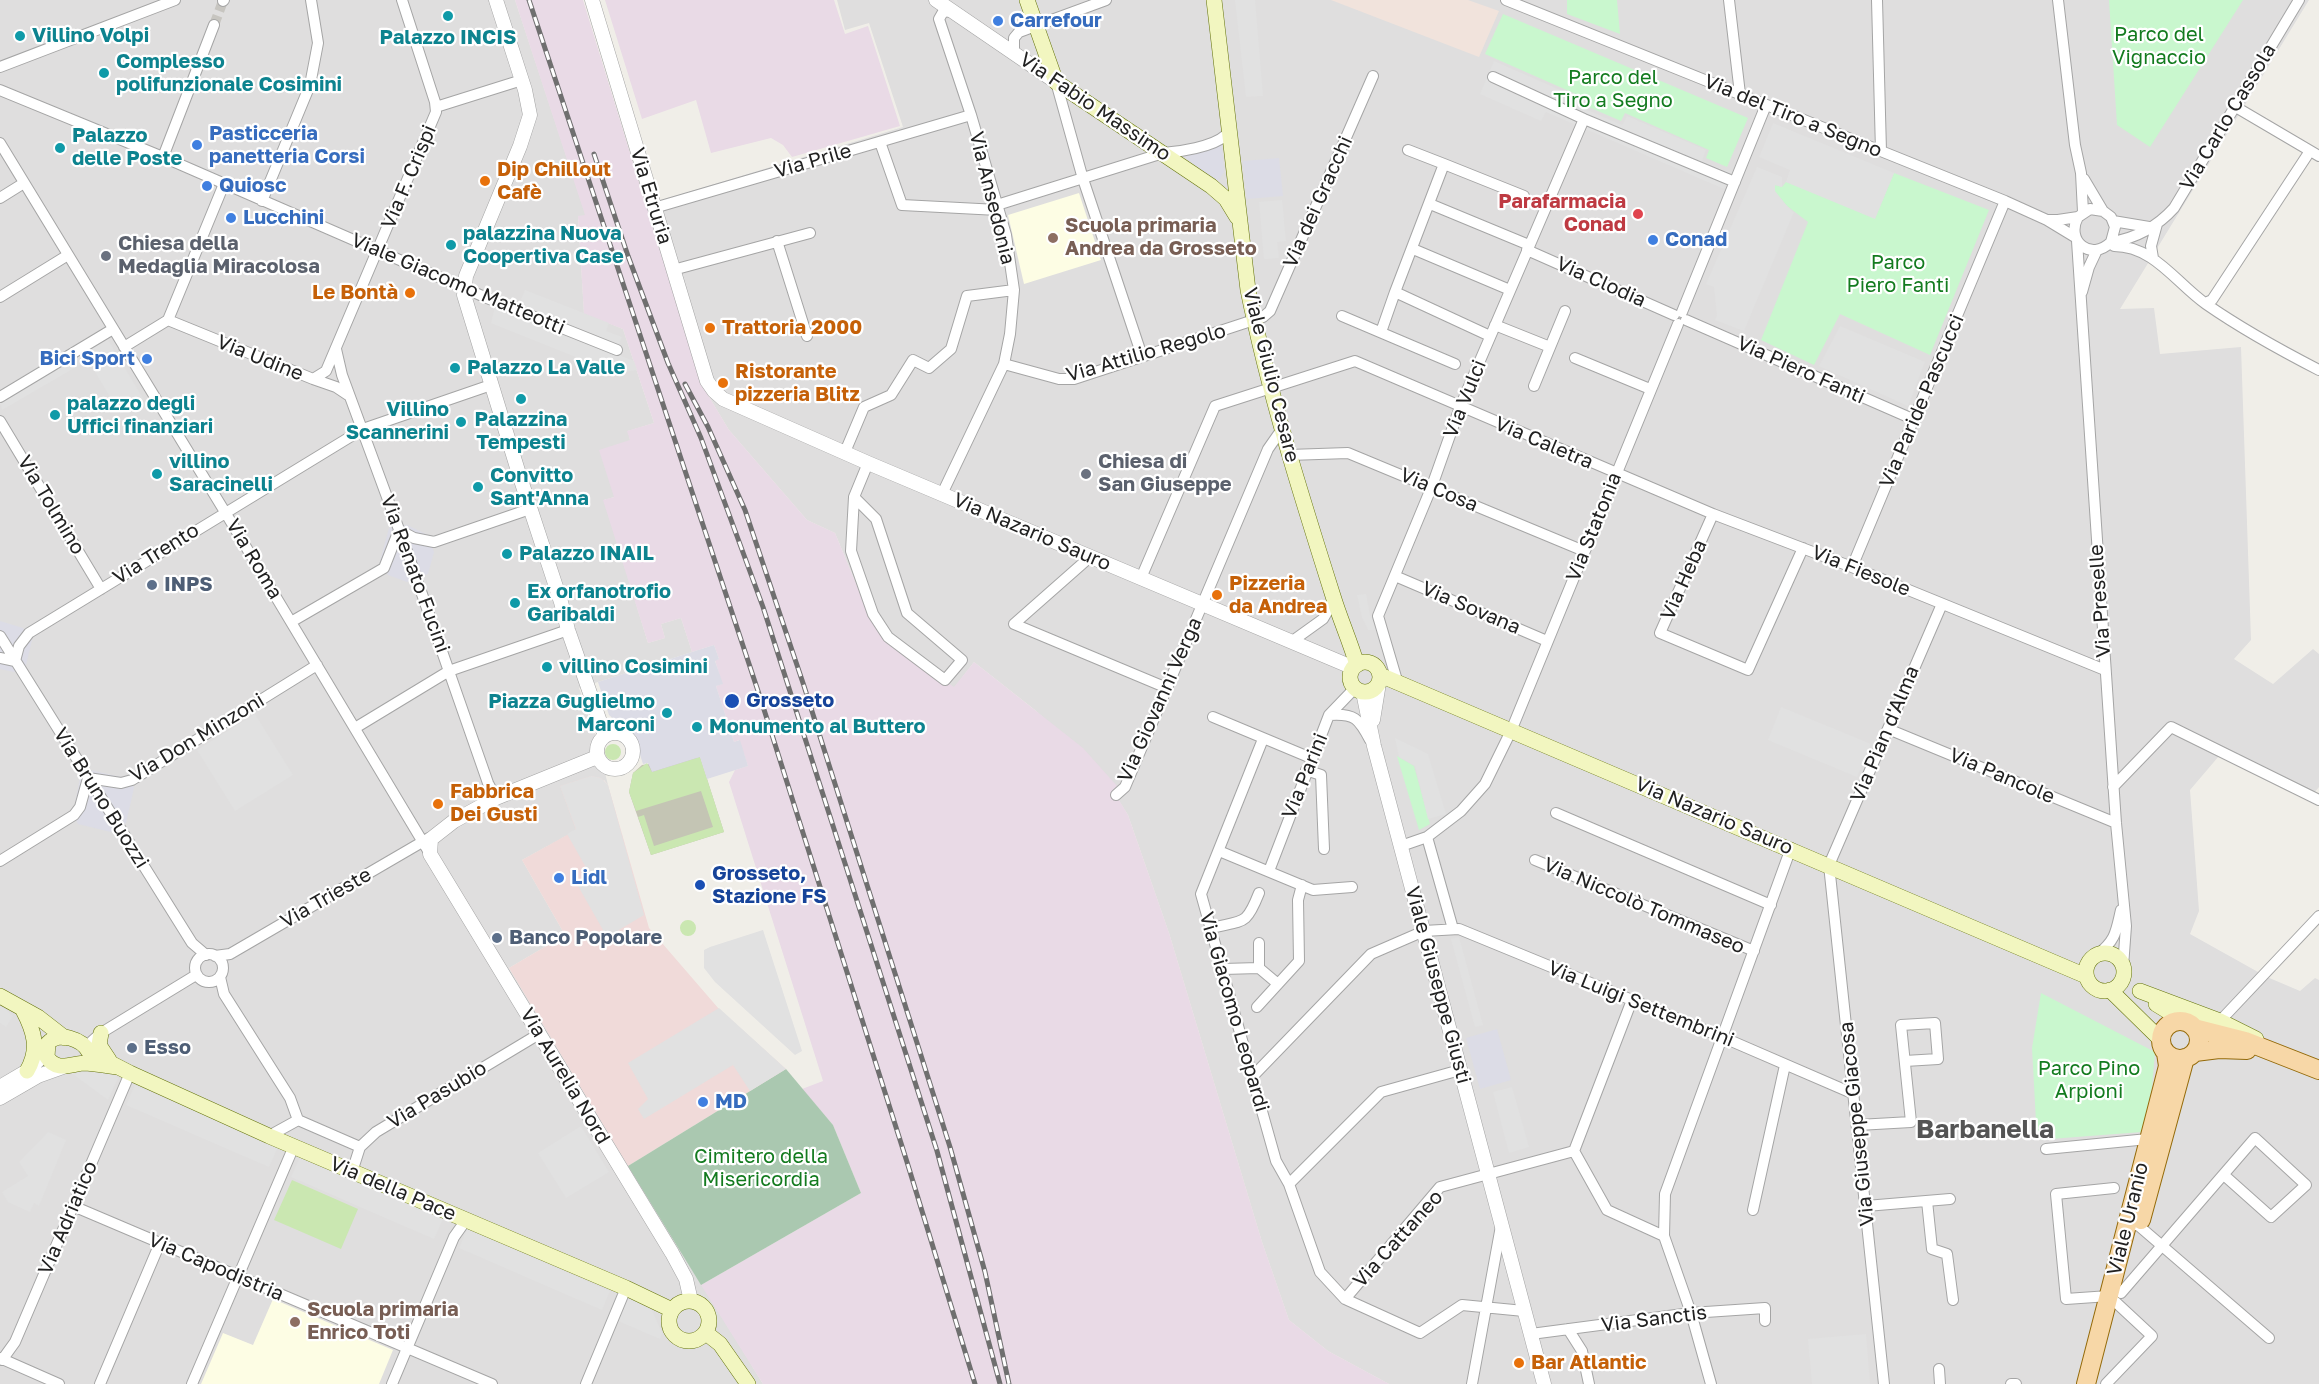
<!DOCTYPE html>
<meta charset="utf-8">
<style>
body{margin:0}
canvas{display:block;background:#f0eee8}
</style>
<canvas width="2319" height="1384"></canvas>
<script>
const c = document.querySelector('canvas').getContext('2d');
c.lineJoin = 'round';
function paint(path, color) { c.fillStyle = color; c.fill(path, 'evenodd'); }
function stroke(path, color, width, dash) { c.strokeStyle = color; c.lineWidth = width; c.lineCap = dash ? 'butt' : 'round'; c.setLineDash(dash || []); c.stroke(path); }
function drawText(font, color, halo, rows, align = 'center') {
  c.font = font + ' "Golos Text",sans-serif'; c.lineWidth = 4.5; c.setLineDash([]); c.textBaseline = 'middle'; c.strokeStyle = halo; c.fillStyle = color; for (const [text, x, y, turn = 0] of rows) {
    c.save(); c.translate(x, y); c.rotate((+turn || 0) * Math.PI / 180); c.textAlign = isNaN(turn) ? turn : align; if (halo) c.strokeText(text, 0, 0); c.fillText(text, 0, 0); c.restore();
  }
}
paint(new Path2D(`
 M0 0H515L586 216H578L584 313 623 329 654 423 628 431 630 440 614 497 604 500 648 643 665 638 661 624 681 618 692 652 579 688 596 737 608 785 604 780 577 830 522 860 565 935 509 968 763 1384H0Z
 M837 0H2309L2120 309 2154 308 2160 354 2241 347 2251 640 2234 659 2273 684 2313 649 2319 654V787L2308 800 2219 756 2190 790 2199 911 2190 934 2267 977 2300 991 2315 978 2319 980V1384H1389L1328 1351 1289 1320 1262 1242 1169 933 1128 815 1112 790 1116 786 1035 710 974 662 954 688 897 648 866 608 835 533 807 520 729 430 708 395 698 374 645 205 903 127 869 23 845 30Z`), '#dfdede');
paint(new Path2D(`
 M591 776 601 778 608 785 649 928 719 1009 786 1069 628 1166 509 968 565 935 522 860 576 830 560 786Z`), '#f0dad9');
paint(new Path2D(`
 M515 0H583L698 374 708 395 729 430 807 520 835 533 866 608 897 648 954 687 974 662 1083 748 1117 786 1113 790 1128 815 1169 933 1262 1242 1289 1320 1328 1351 1389 1384H763L701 1285 861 1193 833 1125 802 1089 823 1081 729 782 735 770 748 766 739 740 734 742 716 686 722 684 715 660 719 659 714 645 692 652 681 618 661 624 665 638 648 643 603 500 614 497 599 450 630 440 627 431 654 423 623 329 584 314 578 216 585 215Z
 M605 0H834L845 34 868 26 900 126 792 157 783 145 771 138 711 153 696 100 642 119Z`), '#e9dae6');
paint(new Path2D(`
 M1079 193 1101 260 1024 284 1008 215Z
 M273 1299 393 1350 379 1384H201L223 1333 253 1345Z`), '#fdfde4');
paint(new Path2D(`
 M1331 0H1468L1499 11 1479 57Z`), '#f1e3dc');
paint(new Path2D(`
 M700 757 724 832 651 855 629 792 633 773 642 765Z`), '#c4c5b4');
paint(new Path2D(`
 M605 752a8 8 0 1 1 16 0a8 8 0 1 1-16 0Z
 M700 757 724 832 651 855 638 817 644 815 654 846 713 827 701 791 636 811 629 792 633 773 647 763 652 772Z
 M680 928a8 8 0 1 1 16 0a8 8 0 1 1-16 0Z
 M292 1180 358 1209 341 1249 274 1220Z`), '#cae7b1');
paint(new Path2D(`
 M786 1069 833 1125 861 1193 701 1285 628 1166Z`), '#aac8b0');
paint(new Path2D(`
 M1567 0H1617L1620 34 1567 14Z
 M2109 0H2243L2150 147 2117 125Z
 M1503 14 1748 118 1727 167 1706 158 1709 150 1625 113 1621 121 1584 105 1587 99 1485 54Z
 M1894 173 1989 210 1930 355 1840 314 1814 365 1761 340 1808 222 1787 206 1774 191 1775 185 1782 187 1786 182 1875 218Z
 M1397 756 1414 766 1430 824 1419 830Z
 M2041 993 2155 1052 2152 1087 2142 1132 2037 1140 2032 1048Z`), '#c9f7ce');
paint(new Path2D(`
 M1235 0H1255L1263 96 1246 97Z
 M1494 61 1583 100 1580 107 1622 125 1627 116 1706 150 1702 161 1731 173 1724 189 1546 112 1541 121 1480 94Z
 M1773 123 1894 173 1875 219 1786 182 1790 170 1759 157Z
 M1757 167 1782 177V187L1775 185V191L1787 206 1794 212 1744 331 1715 320 1717 316 1714 287 1706 284Z
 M1282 200 1286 241 1277 242 1279 258 1264 259 1259 202Z
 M525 290 609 323 606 331 622 337 619 344 519 304Z
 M495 306 634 361 637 370 616 373 491 323Z
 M1840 326 1925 362 1908 406 1819 366Z
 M107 338 144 400 120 414 88 360 2 410 0 401Z
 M1366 594 1370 615 1377 630H1368L1362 617 1357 595Z
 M1781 707 1871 744 1857 777 1768 740Z
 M255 714 293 775 235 811 197 750Z
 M1395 738 1428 754 1446 814 1428 819 1415 766 1399 757Z
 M591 776 601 778 608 785 644 915 607 937 578 886 592 878 567 834 576 829 560 786Z
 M763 930 802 1051 795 1055 715 982 704 968V950L710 947Z
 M1459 937 1483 1025 1475 1027 1451 939Z
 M0 1004 13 1016 6 1027 0 1023Z
 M719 1008 786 1069 750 1091 733 1065 644 1119 638 1109 648 1099 628 1063Z
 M91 1067 110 1072 118 1078 108 1100 70 1072Z
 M135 1085 278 1147 269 1167 126 1105Z
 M1512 1087 1529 1147 1509 1153 1493 1092Z
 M581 1126 609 1172 566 1198 538 1153Z
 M48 1132 66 1140 39 1206 34 1203 30 1212 8 1202 2 1192 28 1176 19 1162Z
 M300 1157 443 1219 434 1239 291 1177Z
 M467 1229 610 1291 602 1310 459 1248Z
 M627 1295 652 1310 662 1333 660 1339 616 1320Z
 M1866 1334 1870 1384H1812L1808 1339Z`), '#e1e1e1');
paint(new Path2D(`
 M1222 145 1224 172 1219 180 1211 179 1184 156Z
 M1279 158 1283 196 1247 199 1243 161Z
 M407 525 428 535 434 552 428 574 407 582 388 575 380 561 389 528Z
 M0 621 23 628 32 640 26 665 14 672 0 669Z
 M714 645 719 659 715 661 723 684 716 686 734 742 740 740 748 766 707 779 700 757 652 772 648 763 643 764 631 727 618 723 609 715 598 682Z
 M82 768 129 779 134 788 126 823 111 832 78 824 73 814Z
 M1497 1029 1511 1080 1480 1089 1466 1038Z`), '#dcdce6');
stroke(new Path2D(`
 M214 25 223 1`), '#c7c5c0', 10, [10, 5]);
const minor = new Path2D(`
 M1506 0 2005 201 2047 220 2075 237
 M1729 0 1740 94
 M1877 0 1881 151
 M2058 0 2075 145 2081 173 2083 212
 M223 1 224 0
 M1014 54V38L1019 32 1106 0
 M0 67 175 0
 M1493 77 1584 119 1735 182
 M1056 82 1083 179 1142 356
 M0 90 163 157 487 298 617 350
 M2234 106 2319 156
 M436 107 522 80
 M880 142 902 205 998 210
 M0 143 225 512 430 854
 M1408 150 1444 164
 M163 157 214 25
 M2084 179 2103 211
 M0 198 24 183
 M262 201 310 85 318 43 311 0
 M1430 204 1529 245
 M997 205 1163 153C1179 152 1213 147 1226 135
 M654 208 971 115
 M2047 220H2058L2078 217 2090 209 2103 211 2111 217 2115 227 2111 242C2091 262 2065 241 2078 217
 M2113 221 2149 227
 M777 241 807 336
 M2077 241 2116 823 2126 926 2123 967
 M2111 242C2135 239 2158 226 2174 208L2299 0
 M2114 246C2154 246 2176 283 2206 304 2242 329 2280 350 2319 370
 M1413 249 1510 290
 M1527 250 1674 315
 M2153 258 2151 246 2157 224
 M673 270 810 233
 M2082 292 2089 267 2097 250
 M0 297 68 255
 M2205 303 2212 300 2310 151
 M1682 312 1766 105
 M1342 316 1455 364
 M168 320 313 379 336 387 348 395
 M1686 320 1915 420
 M1495 325 1550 347
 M1381 332 1395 292
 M1490 336 1395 292 1444 164 1524 196
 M124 347 168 320 224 184
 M336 349 342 375 408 554 488 783 496 798
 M1575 358 1650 389
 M1004 364 1059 379H1074L1263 317 1270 311 1373 76
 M313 379 326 371 436 112 435 102 402 0
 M1534 386 1565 311
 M0 397 113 329
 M0 421 101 589
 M845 452 864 407 891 395 913 360 929 368 951 349 967 296 1014 290
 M1289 455 1348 453 1584 551
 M942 494 1004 364 1010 334 1014 290 1006 235 971 115 939 19 943 12 953 11
 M854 497 876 519 907 613 962 660 945 680 888 637 873 614 851 551 854 497 868 463
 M1713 514 1660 633 1748 670 1803 548
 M1090 557 1014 624 1167 688
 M1852 567 2005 201
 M1395 576 1547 641
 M1141 578 1215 406 1355 361 1713 514 1852 567 2105 670
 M291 622 384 568 399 530 414 538 434 542 530 509
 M0 636 192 943 206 955
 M1291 642 1323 619 1334 600
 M0 658 15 661
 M15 661 19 646 29 633 363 429 491 385
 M1398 684 1378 616 1432 486 1460 407 1584 119
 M1329 715C1355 713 1359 719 1370 740
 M1213 717 1311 758
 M355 728 449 671 568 630
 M1888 729 2116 823
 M1263 739 1201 894 1276 1161 1289 1184
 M1306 770 1321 775 1324 849
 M2113 787 2171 727 2319 800
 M1116 795 1125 787 1268 449 1282 429
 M1556 813 1771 905
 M1427 837 1453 929
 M1401 846 1427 837 1461 811 1485 784 1511 731 1678 324
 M1219 851 1313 890 1352 887
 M1535 860 1754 951
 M0 861 74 815 80 807 88 778 121 783 132 780 317 665
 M1269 871 1329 715 1355 688
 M1211 928C1244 920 1246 926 1259 893
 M195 968a14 14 0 1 1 28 0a14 14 0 1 1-28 0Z
 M2098 954C2116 940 2116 931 2121 910
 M215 956 230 954 429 838
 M1259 968 1278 984
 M1223 969 1259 968V943
 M220 977 224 994 290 1098 298 1120 360 1147
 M1632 1000 1574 1151 1607 1210 1664 1236
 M1257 1007 1299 961 1298 900 1302 885
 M2220 1021 2319 916
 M88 1050 90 1043 101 1033 196 975
 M1460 1070 1381 1092 1289 1184 1320 1272 1345 1299 1420 1333 1462 1305 1524 1311
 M1253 1076 1371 954 1424 931 1459 929 1722 1037 1854 1094
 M1858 1125 1911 1122 1901 1025 1935 1023 1938 1059 1905 1061
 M269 1136 298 1120
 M2046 1149 2148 1139
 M352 1172 360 1147 376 1132 539 1034
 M1927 1201 1932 1249 1947 1254 1953 1300
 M73 1206 492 1384
 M1866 1206 1950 1199
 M1753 1210 1785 1065
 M2131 1224 2139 1226 2269 1338
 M2121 1293 2255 1138 2306 1185 2271 1217 2225 1176
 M1345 1299 1440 1187 1574 1151
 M1568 1329 1582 1351 1589 1384
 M1531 1334 1691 1313 1765 1308V1321
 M0 1358 59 1384
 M2 1360 15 1342 130 1073
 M1939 1369 1940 1384
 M100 1384 160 1243
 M192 1384 294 1146
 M392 1384 454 1237 466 1220
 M586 1384 626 1288
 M1472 1384 1501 1226
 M1711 1384 1691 1313 1664 1236 1665 1194 1791 848
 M1884 1384 1829 865 1942 604
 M2011 1384H2016
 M2106 1384 2152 1336 2109 1296 2066 1299 2056 1194 2114 1188`);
const tertiary = new Path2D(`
 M496 0 525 90 530 115 520 146 466 276 464 295 519 474 561 602 568 630 605 736
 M592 0 707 381 714 391 723 399 868 463 1354 668
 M936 0 1056 82
 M1363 692 1374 746 1544 1384
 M1373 720 1379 683
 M597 751a18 18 0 1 1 36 0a18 18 0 1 1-36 0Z
 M597 757 496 798 454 821 431 839 430 854 672 1253 686 1279 691 1301
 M0 1087 27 1071 46 1053
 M0 1098 38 1076 66 1066`);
const secondary = new Path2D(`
 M1027 0 1056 82 1211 186 1226 199 1237 217
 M1214 0 1248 290C1269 394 1301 495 1333 596 1340 619 1350 641 1357 665
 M1350 677a15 15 0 1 1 30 0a15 15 0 1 1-30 0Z
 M1380 675 2086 976
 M2086 972a19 19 0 1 1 38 0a19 19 0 1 1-38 0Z
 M2110 990 2161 1040
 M2140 991 2220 1021 2256 1039
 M0 996 38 1017 65 1038
 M2156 1004 2187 1023
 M23 1010C34 1031 40 1049 27 1071
 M101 1033 99 1045 109 1060
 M116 1067C106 1065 96 1064 86 1063 72 1063 57 1073 47 1057L48 1043C59 1031 82 1039 89 1052L130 1073 269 1136 626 1288 672 1310
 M669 1321a20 20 0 1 1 40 0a20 20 0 1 1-40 0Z
 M706 1333 720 1344 748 1384`);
const primary = new Path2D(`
 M2161 1040a19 19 0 1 1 38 0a19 19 0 1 1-38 0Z
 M2194 1028 2245 1041 2319 1070
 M2195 1052 2219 1049 2247 1050
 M2141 1220 2185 1058
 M2086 1384 2168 1066 2166 1053`);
stroke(minor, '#a5a5a5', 12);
stroke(tertiary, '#a5a5a5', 15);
stroke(secondary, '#65740c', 16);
stroke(primary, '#946a09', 20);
stroke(minor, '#fff', 10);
stroke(tertiary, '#fff', 14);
stroke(secondary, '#f2f6c0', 15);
stroke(primary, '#f7d7a7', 18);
const rail = new Path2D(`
 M529 0 761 700 907 1162 975 1384
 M594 154 628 256 668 363 701 438 763 607 937 1151 1000 1384
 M685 384 708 427 745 510 804 686 950 1147 985 1272 1009 1384`);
stroke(rail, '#6f6f6f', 5);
stroke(rail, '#fff', 3, [9]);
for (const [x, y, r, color] of [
 [448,16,6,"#0f9aa8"],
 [998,21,6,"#3f7fe0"],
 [20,36,6,"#0f9aa8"],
 [104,73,6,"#0f9aa8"],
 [197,145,6,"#3f7fe0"],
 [60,148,6,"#0f9aa8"],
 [485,181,6,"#e8710a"],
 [207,186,6,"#3f7fe0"],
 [1638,214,6,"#e0444e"],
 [231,218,6,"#3f7fe0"],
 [1053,238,6,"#8d6e63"],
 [1653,240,6,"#3f7fe0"],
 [451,245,6,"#0f9aa8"],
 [106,256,6,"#6b7280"],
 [410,293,6,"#e8710a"],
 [710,328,6,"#e8710a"],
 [147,359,6,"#3f7fe0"],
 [455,368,6,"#0f9aa8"],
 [723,383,6,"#e8710a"],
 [521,399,6,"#0f9aa8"],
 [55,415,6,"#0f9aa8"],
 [461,422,6,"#0f9aa8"],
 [157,474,6,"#0f9aa8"],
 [1086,474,6,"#6b7280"],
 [478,487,6,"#0f9aa8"],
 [507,554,6,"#0f9aa8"],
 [152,585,6,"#5c6f8a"],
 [1217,595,6,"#e8710a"],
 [515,603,6,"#0f9aa8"],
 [547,667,6,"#0f9aa8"],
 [732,701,8,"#1a4fb4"],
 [667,713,6,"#0f9aa8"],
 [697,727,6,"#0f9aa8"],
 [438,804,6,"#e8710a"],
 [559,878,6,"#3f7fe0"],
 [700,885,6,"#1a4fb4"],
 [497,938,6,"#5c6f8a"],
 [132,1048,6,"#5c6f8a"],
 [703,1102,6,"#3f7fe0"],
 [295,1322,6,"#8d6e63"],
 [1519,1363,6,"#e8710a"]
]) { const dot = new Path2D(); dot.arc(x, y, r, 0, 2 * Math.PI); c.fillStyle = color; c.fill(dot); stroke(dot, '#fff', 2); }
drawText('bold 20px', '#366cbe', '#fff', [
 ["Carrefour",1010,21],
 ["Pasticceria",209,134],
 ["panetteria Corsi",209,157],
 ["Quiosc",219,186],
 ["Lucchini",243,218],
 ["Conad",1665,240],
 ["Bici Sport",135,359,"right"],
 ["Lidl",571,878],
 ["MD",715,1102]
], 'left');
drawText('20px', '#137b1f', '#fff', [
 ["Parco del",2159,35],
 ["Vignaccio",2159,58],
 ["Parco del",1613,78],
 ["Tiro a Segno",1613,101],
 ["Parco",1898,263],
 ["Piero Fanti",1898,286],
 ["Parco Pino",2089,1069],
 ["Arpioni",2089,1092],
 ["Cimitero della",761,1157],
 ["Misericordia",761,1180]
]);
drawText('bold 20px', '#0d838f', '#fff', [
 ["Villino Volpi",32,36],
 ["Palazzo INCIS",448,38,"center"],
 ["Complesso",116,62],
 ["polifunzionale Cosimini",116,85],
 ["Palazzo",72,136],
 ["delle Poste",72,159],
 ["palazzina Nuova",463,234],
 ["Coopertiva Case",463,257],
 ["Palazzo La Valle",467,368],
 ["palazzo degli",67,404],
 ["Uffici finanziari",67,427],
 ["Villino",449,410,"right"],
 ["Scannerini",449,433,"right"],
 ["Palazzina",521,420,"center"],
 ["Tempesti",521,443,"center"],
 ["villino",169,462],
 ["Saracinelli",169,485],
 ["Convitto",490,476],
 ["Sant'Anna",490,499],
 ["Palazzo INAIL",519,554],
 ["Ex orfanotrofio",527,592],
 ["Garibaldi",527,615],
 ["villino Cosimini",559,667],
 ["Piazza Guglielmo",655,702,"right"],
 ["Marconi",655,725,"right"],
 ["Monumento al Buttero",709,727]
], 'left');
drawText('20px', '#212121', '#fff', [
 ["Via Fabio Massimo",1095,107,34],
 ["Via del Tiro a Segno",1793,116,22],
 ["Via Carlo Cassola",2228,117,-59],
 ["Via Prile",813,161,-16],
 ["Via F. Crispi",409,177,-67],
 ["Via Etruria",651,196,73],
 ["Via Ansedonia",992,198,76],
 ["Via dei Gracchi",1318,202,-66],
 ["Via Clodia",1601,282,24],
 ["Viale Giacomo Matteotti",458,284,23],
 ["Via Attilio Regolo",1146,353,-16],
 ["Via Udine",260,358,22],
 ["Via Piero Fanti",1801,370,24],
 ["Viale Giulio Cesare",1271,375,76],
 ["Via Vulci",1465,399,-68],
 ["Via Paride Pascucci",1922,401,-67],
 ["Via Caletra",1544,443,23],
 ["Via Cosa",1439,490,23],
 ["Via Tolmino",51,505,59],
 ["Via Statonia",1594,527,-68],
 ["Via Nazario Sauro",1032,532,23],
 ["Via Trento",156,554,-32],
 ["Via Roma",254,559,59],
 ["Via Fiesole",1861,571,22],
 ["Via Renato Fucini",415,574,70],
 ["Via Heba",1684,580,-66],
 ["Via Preselle",2100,601,-94],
 ["Via Sovana",1471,608,23],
 ["Via Giovanni Verga",1160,700,-66],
 ["Via Pian d'Alma",1885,734,-67],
 ["Via Don Minzoni",197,738,-31],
 ["Via Parini",1305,776,-68],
 ["Via Pancole",2002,776,23],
 ["Via Bruno Buozzi",101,798,58],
 ["Via Nazario Sauro",1714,816,23],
 ["Via Trieste",326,898,-30],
 ["Via Niccolò Tommaseo",1644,906,23],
 ["Viale Giuseppe Giusti",1438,985,75],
 ["Via Luigi Settembrini",1641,1004,22],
 ["Via Giacomo Leopardi",1234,1012,74],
 ["Via Aurelia Nord",565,1076,59],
 ["Via Pasubio",437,1095,-31],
 ["Via Giuseppe Giacosa",1857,1124,-96],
 ["Via della Pace",393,1189,23],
 ["Via Adriatico",68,1218,-67],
 ["Viale Uranio",2128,1219,-76],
 ["Via Cattaneo",1398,1239,-48],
 ["Via Capodistria",216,1267,23],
 ["Via Sanctis",1654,1319,-7]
]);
drawText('bold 20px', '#c56008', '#fff', [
 ["Dip Chillout",497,170],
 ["Cafè",497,193],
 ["Le Bontà",398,293,"right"],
 ["Trattoria 2000",722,328],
 ["Ristorante",735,372],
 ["pizzeria Blitz",735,395],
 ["Pizzeria",1229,584],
 ["da Andrea",1229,607],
 ["Fabbrica",450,792],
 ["Dei Gusti",450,815],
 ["Bar Atlantic",1531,1363]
], 'left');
drawText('bold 20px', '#be3a42', '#fff', [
 ["Parafarmacia",1626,202],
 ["Conad",1626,225]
], 'right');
drawText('bold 20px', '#785e54', '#fff', [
 ["Scuola primaria",1065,226],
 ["Andrea da Grosseto",1065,249],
 ["Scuola primaria",307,1310],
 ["Enrico Toti",307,1333]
], 'left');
drawText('bold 20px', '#5b616d', '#fff', [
 ["Chiesa della",118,244],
 ["Medaglia Miracolosa",118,267],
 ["Chiesa di",1098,462],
 ["San Giuseppe",1098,485]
], 'left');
drawText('bold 20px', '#4e5e75', '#fff', [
 ["INPS",164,585],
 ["Banco Popolare",509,938],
 ["Esso",144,1048]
], 'left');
drawText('bold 20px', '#164399', '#fff', [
 ["Grosseto",746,701],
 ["Grosseto,",712,874],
 ["Stazione FS",712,897]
], 'left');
drawText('bold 26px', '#545454', '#fff', [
 ["Barbanella",1985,1130]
]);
</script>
